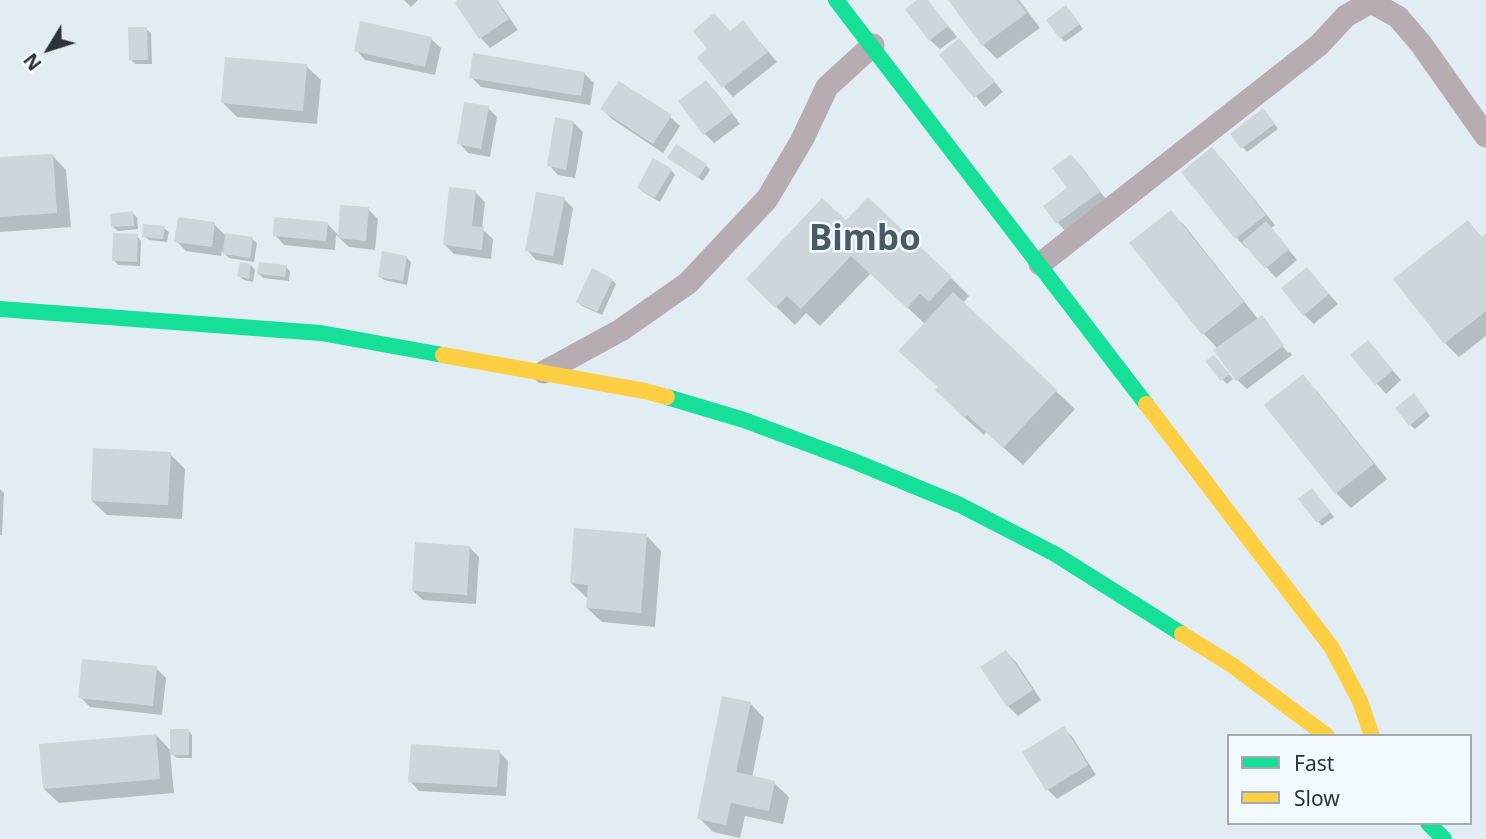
<!DOCTYPE html>
<style>
body{margin:0}
#map{position:relative;width:1486px;height:839px;overflow:hidden;background:#e2edf3;font-family:"Noto Sans",sans-serif}
canvas{display:block}
.legend{position:absolute;left:1227px;top:734px;width:245px;height:91px;box-sizing:border-box;background:#f2faff;border:2px solid #a3aaaf;margin:0;padding:9px 12px;list-style:none;font-size:21px;color:#2c3338}
.legend li{display:flex;align-items:center;gap:14px;height:35px}
.legend b{width:35px;border:2px solid #a3aaaf}
.north{position:absolute;left:14px;top:14px;width:70px;height:70px;-webkit-text-stroke:5px #f2faff;paint-order:stroke;rotate:232deg;font-size:19px;font-weight:700;line-height:28px;text-align:center;color:#2c3338}
.north::after{content:'';display:block;margin:auto;width:24px;height:32px;background:#2c3338;clip-path:polygon(50% 0,100% 100%,50% 72%,0 100%)}
</style>
<div id="map">
<canvas width="1486" height="839"></canvas>
<ul class="legend">
<li><b style="height:9px;background:#16e098"></b>Fast</li>
<li><b style="height:9px;background:#ffcf43"></b>Slow</li>
</ul>
<div class="north">N</div>
</div>
<script>
const c = document.querySelector('canvas').getContext('2d');
c.lineJoin = 'round';
function paint(path, color) { c.fillStyle = color; c.fill(path, 'evenodd'); }
function stroke(path, color, width, dash) { c.strokeStyle = color; c.lineWidth = width; c.lineCap = dash ? 'butt' : 'round'; c.setLineDash(dash || []); c.stroke(path); }
function drawText(font, color, halo, rows, align = 'center') {
  c.font = font + ' "Noto Sans",sans-serif'; c.lineWidth = 5; c.setLineDash([]); c.textBaseline = 'middle'; c.strokeStyle = halo; c.fillStyle = color; for (const [text, x, y, turn = 0] of rows) {
    c.save(); c.translate(x, y); c.rotate((+turn || 0) * Math.PI / 180); c.textAlign = isNaN(turn) ? turn : align; if (halo) c.strokeText(text, 0, 0); c.fillText(text, 0, 0); c.restore();
  }
}
paint(new Path2D(`
 M404 0H418L411 7Z
 M462 0H497L518 30 490 48 481 38 457 3Z
 M920 0H927L957 37 940 49 930 40Z
 M950 0H1019L1040 28 997 59 983 45Z
 M1070 11 1083 29 1065 42 1061 38Z
 M743 22 777 62 733 97 724 87 700 57Z
 M146 29 151 33 152 64H135L131 60Z
 M431 39 441 48 435 75 365 60 356 50Z
 M959 40 1003 92 985 107 942 55Z
 M306 66 321 80 317 124 237 117 223 103Z
 M584 73 594 83 590 105 481 87 471 77Z
 M706 82 715 91 740 124 714 143 705 134Z
 M488 108 497 117 490 157 468 153 459 143Z
 M602 109 670 117 680 126 663 153 612 119Z
 M1268 115 1278 129 1247 152 1232 134Z
 M573 122 583 132 575 178 558 175 549 165Z
 M1212 149 1222 159 1275 225 1271 228 1297 260 1276 278 1248 246 1246 248 1237 238 1184 172Z
 M52 155 66 170 71 227 0 232V159Z
 M1071 156 1081 166 1108 202 1067 233 1058 223 1046 207 1070 189Z
 M669 158 706 165 710 170 703 181Z
 M671 170 675 175 660 202 643 192 639 187Z
 M475 192 485 202 482 229 493 239 491 259 454 254 445 245Z
 M564 199 573 208 563 265 536 260 527 250Z
 M368 209 378 219 375 250 349 247 336 235 335 250 284 245 275 235 327 223 339 236Z
 M1170 212 1185 226 1258 319 1261 317 1269 325H1267L1288 353 1290 352 1292 355 1247 389 1237 380 1218 349 1203 333Z
 M132 213 137 217 138 229 118 231 113 227Z
 M846 222 951 278 969 296 962 304 1075 409 1023 465 986 432 984 435 955 409 939 388 925 324 871 273 820 326 806 313 795 325 767 298Z
 M1468 223 1483 238 1486 235V336L1459 357 1445 343Z
 M214 224 224 234 252 239 257 243 254 262 229 258 222 251 221 256 186 251 176 241Z
 M164 228 169 232 167 242 149 240 144 236Z
 M137 236 141 241 140 266 118 265 114 260Z
 M407 258 411 262 407 285 384 280 379 276Z
 M251 265 255 270 253 282 244 280 239 276Z
 M286 267 290 271 289 281 263 278 259 274Z
 M1307 269 1338 304 1314 324 1304 315Z
 M612 280 616 284 602 315 582 306 578 302Z
 M1368 342 1401 380 1386 394 1352 356Z
 M1218 361 1233 379 1227 384 1223 380Z
 M1303 377 1317 391 1387 479 1351 508 1336 493 1266 405Z
 M1418 400 1430 416 1415 429 1410 425Z
 M170 454 185 469 182 519 107 515 92 501Z
 M0 489 4 493 2 535H0Z
 M1316 495 1334 517 1322 526 1318 521Z
 M647 536 661 551 655 627 602 622 587 608 588 597H586L571 583Z
 M469 547 479 557 476 604 423 600 413 591Z
 M1006 652 1016 662 1041 700 1018 716 1008 706Z
 M156 668 166 678 162 715 90 707 80 697Z
 M750 703 764 718 752 778 774 783 789 797 783 824 745 816 740 838 713 832 699 818Z
 M1064 728 1073 738 1096 775 1057 799 1048 790Z
 M188 730 192 735V758H177L170 752 174 793 59 803 44 789 156 735 172 752Z
 M499 752 508 761 506 796 419 791 410 781Z`), '#0003');
paint(new Path2D(`
 M458 0H496L509 19 479 39 455 3Z
 M917 0H928L948 26 929 41 905 9Z
 M948 0H1017L1027 13 982 46Z
 M1066 5 1080 24 1060 39 1046 20Z
 M714 13 730 31 743 20 768 52 722 88 697 57 707 49 693 31Z
 M360 21 432 37 425 67 354 51Z
 M128 27H147L148 60H129Z
 M959 38 995 82 974 98 939 55Z
 M473 53 585 72 581 96 469 78Z
 M225 57 307 64 303 111 221 103Z
 M706 80 732 113 703 135 678 101Z
 M619 81 672 115 653 144 600 109Z
 M464 102 489 106 481 149 457 144Z
 M1263 108 1275 124 1241 149 1230 134Z
 M555 117 574 121 566 170 547 166Z
 M676 144 707 164 698 178 667 158Z
 M1212 147 1266 215 1235 239 1181 172Z
 M53 154 57 213 0 217V157Z
 M1071 154 1100 192 1056 224 1043 206 1067 188 1052 168Z
 M653 158 672 169 655 198 637 188Z
 M449 187 476 190 472 226 484 227 482 250 443 245Z
 M536 192 565 197 553 256 525 251Z
 M868 197 952 277 929 302 920 294 907 308 851 256 801 309 787 296 775 308 746 279 822 198 846 220Z
 M340 205 369 207 366 241 338 238Z
 M1171 210 1244 302 1202 335 1129 243Z
 M133 211 134 226 111 227 110 214Z
 M178 217 215 222 212 247 174 242Z
 M274 217 328 222 326 241 273 236Z
 M1468 220 1481 237 1486 233V311L1444 344 1393 279Z
 M1266 221 1289 249 1265 269 1242 242Z
 M143 224 165 226 163 239 142 237Z
 M113 233 138 234 137 262 112 261Z
 M225 233 253 237 250 258 223 254Z
 M382 251 407 256 403 281 378 277Z
 M240 262 251 264 249 279 237 276Z
 M259 262 287 265 285 277 257 274Z
 M1307 267 1329 294 1303 316 1281 288Z
 M592 268 613 279 597 312 576 302Z
 M953 292 1057 390 1003 448 967 415 964 418 935 390 938 387 898 351Z
 M1262 315 1284 345 1236 381 1213 350Z
 M1368 340 1393 370 1375 385 1350 355Z
 M1214 355 1230 374 1221 381 1205 361Z
 M1303 374 1374 464 1335 494 1264 405Z
 M1414 393 1427 411 1409 426 1395 408Z
 M93 448 171 452 168 505 91 501Z
 M1312 488 1331 512 1317 523 1298 499Z
 M574 528 647 534 641 613 586 608 588 585 570 583Z
 M415 542 470 546 467 595 412 591Z
 M1006 650 1033 690 1007 707 980 667Z
 M82 659 157 666 153 706 78 698Z
 M722 696 751 702 736 772 775 781 769 811 731 803 726 825 697 819Z
 M1064 726 1088 765 1046 791 1022 752Z
 M170 729H189V755H170Z
 M156 734 160 779 43 789 39 744Z
 M411 744 500 750 497 787 408 782Z`), '#cdd6db');
stroke(new Path2D(`
 M1371 2 1398 17 1421 44 1486 136
 M1040 264 1319 45 1346 16 1374 0
 M544 372 621 330 688 283 767 199 802 140 827 87 873 45`), '#b6acb1', 23);
stroke(new Path2D(`
 M836 0 1146 404
 M0 309 321 333 443 355
 M667 397 744 420 851 460 960 505 1055 554 1182 634
 M1428 823 1444 839`), '#16e098', 16);
stroke(new Path2D(`
 M443 355 645 391 667 397
 M1146 404 1332 648 1360 701 1372 736
 M1182 634 1232 665 1327 736`), '#ffcf43', 16);
drawText('bold 35px', '#495a64', '#f2faff', [
 ["Bimbo",865,240]
]);
</script>
